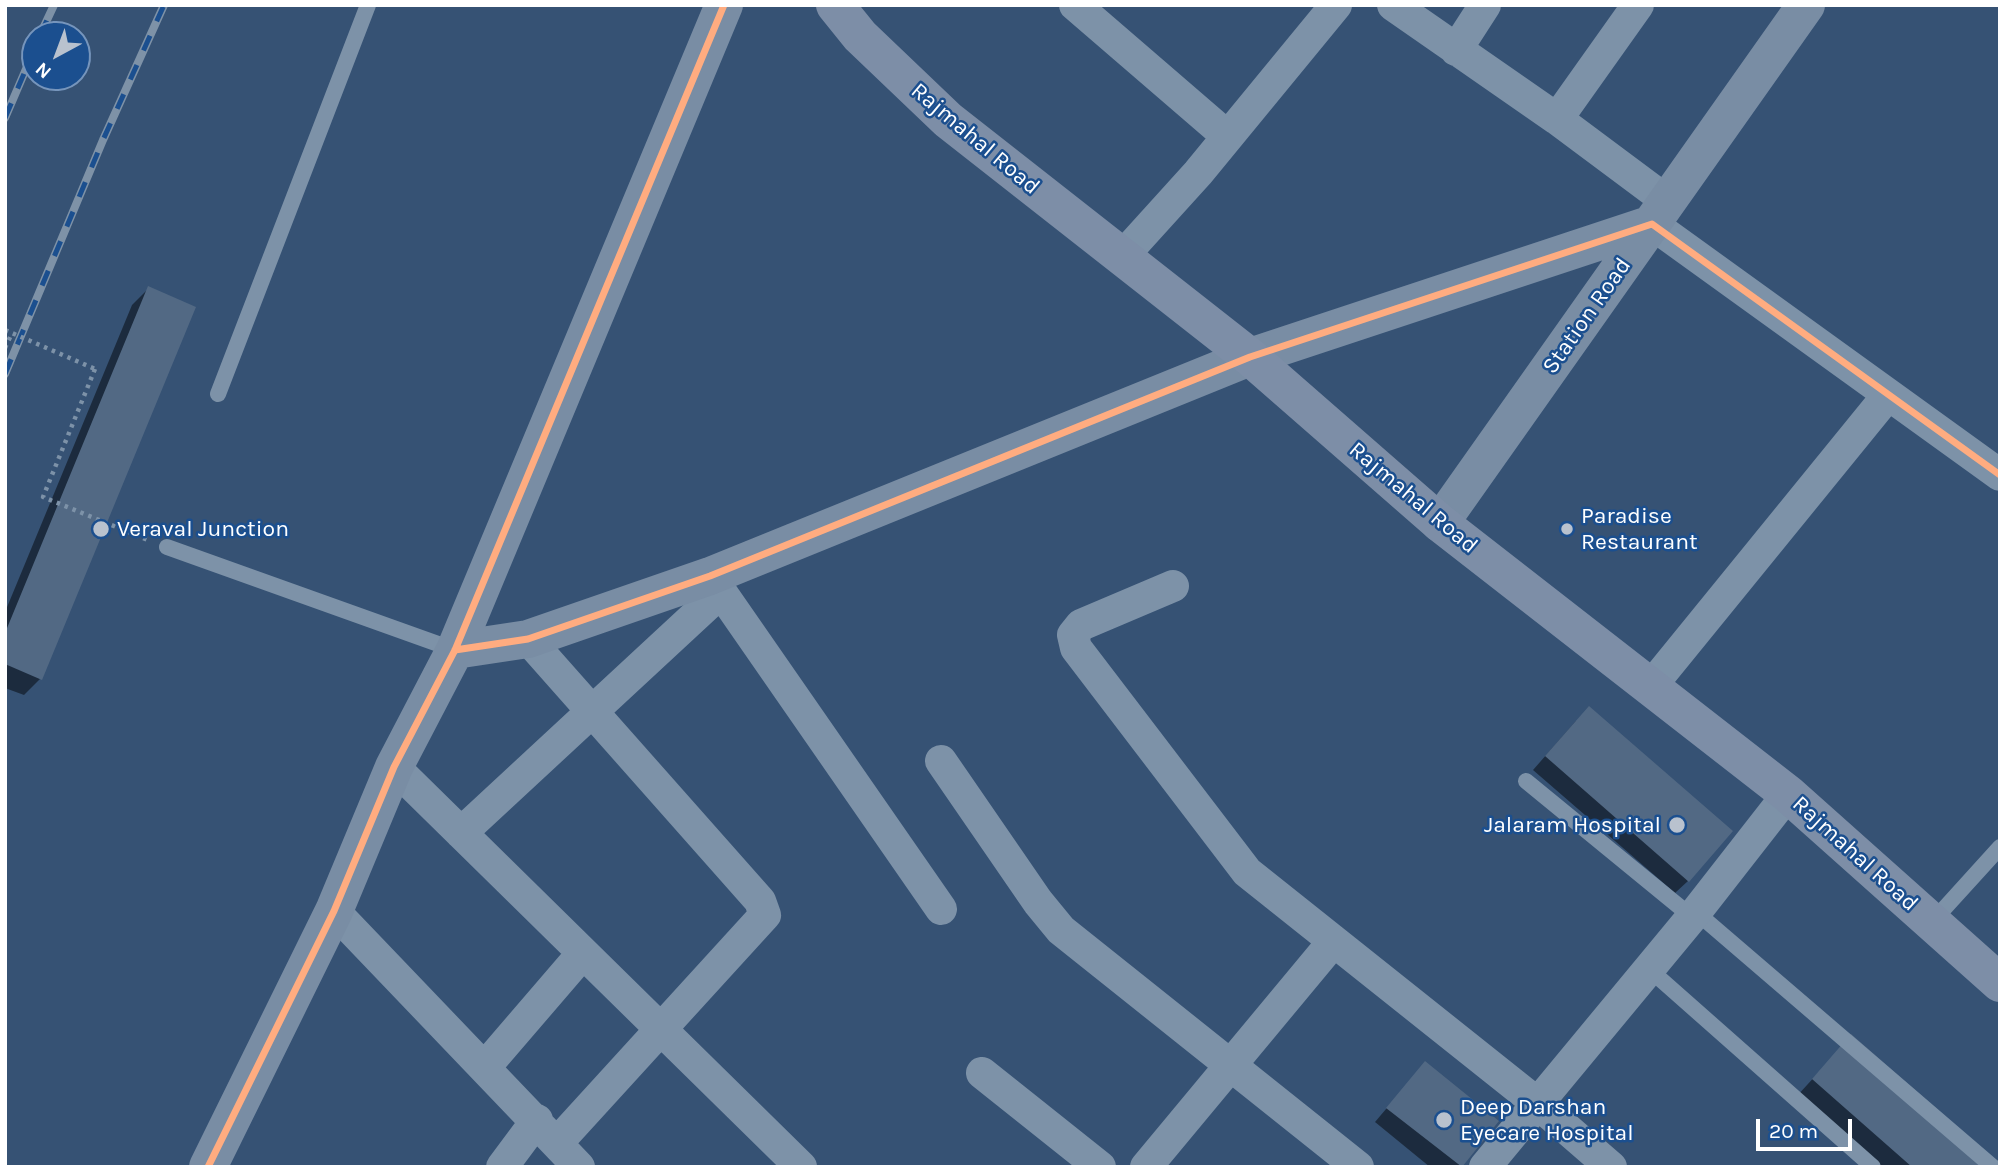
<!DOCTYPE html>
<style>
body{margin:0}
#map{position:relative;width:2005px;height:1172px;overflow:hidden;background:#365274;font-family:Karla,sans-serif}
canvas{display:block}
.frame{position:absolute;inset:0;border:7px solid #fff;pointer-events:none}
.north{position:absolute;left:21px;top:21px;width:70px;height:70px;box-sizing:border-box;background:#1b4f8f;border:2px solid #7695bc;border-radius:50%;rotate:221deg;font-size:19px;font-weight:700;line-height:28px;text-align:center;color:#fff}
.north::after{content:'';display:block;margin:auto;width:24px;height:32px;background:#b9c2ce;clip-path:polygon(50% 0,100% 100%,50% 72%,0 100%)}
.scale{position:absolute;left:1756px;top:1119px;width:96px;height:32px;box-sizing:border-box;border:4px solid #fff;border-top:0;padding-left:9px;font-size:21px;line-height:24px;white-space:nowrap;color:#fff;-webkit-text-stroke:5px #1b4f8f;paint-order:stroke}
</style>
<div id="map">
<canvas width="2005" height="1172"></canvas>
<div class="frame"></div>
<div class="north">N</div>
<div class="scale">20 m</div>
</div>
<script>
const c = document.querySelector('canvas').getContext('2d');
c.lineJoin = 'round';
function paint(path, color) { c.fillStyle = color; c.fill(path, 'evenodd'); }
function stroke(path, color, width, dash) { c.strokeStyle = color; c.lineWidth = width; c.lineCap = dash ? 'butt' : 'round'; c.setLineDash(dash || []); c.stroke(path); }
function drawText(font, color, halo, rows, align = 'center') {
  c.font = font + ' Karla,sans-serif'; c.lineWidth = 5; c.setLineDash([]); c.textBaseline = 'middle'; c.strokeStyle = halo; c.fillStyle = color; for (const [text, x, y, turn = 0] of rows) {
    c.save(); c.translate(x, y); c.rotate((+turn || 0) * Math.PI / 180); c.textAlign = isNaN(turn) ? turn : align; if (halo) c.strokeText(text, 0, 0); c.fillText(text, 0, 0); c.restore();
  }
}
paint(new Path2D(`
 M149 288 40 679 24 695 5 688V612L132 305Z
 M1576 721 1688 881 1675 893 1533 770Z
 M1851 1037 2000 1167H1877L1796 1097Z
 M1425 1063 1496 1121 1459 1167H1430L1375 1122Z`), '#0007');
paint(new Path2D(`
 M148 286 196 307 42 680 5 664V633Z
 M1589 706 1733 831 1689 882 1545 756Z
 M1851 1034 2000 1164V1167H1912L1812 1079Z
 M1425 1061 1499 1121 1462 1167 1386 1108Z`), '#526984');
stroke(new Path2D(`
 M5 348 12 333
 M95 369 43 497 148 540`), '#7d92a8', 4.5, [3.5, 5]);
stroke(new Path2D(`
 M218 394 368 5
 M167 547 455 650
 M1526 781 1692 917
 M1696 912 1993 1167
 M1932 922 2000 847
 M1649 969 1873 1167`), '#7d92a8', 16);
stroke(new Path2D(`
 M1075 5 1227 136
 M1393 5 1557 119 1667 201
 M1456 50 1485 5
 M1557 119 1638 5
 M1652 224 2000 475
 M1121 258 1198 173 1336 5
 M710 576 941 909
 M1173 586 1081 625 1073 635 1076 648 1247 872 1537 1103 1611 1167
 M528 639 760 901 765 915 557 1143
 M1652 685 1888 395
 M941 761 1038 902 1061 930 1358 1167
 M394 767 801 1167
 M461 833 721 592
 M334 911 579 1167
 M485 1067 583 953
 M982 1073 1100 1167
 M502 1167 537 1120
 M1146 1167 1333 942
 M1485 1167 1692 917 1788 794`), '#7d92a8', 32);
stroke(new Path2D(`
 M1440 523 1806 5
 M455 650 528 639 710 576 1250 357 1652 224
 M208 1167 334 911 394 767 455 650 724 5`), '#798da4', 38);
stroke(new Path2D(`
 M835 5 860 36 948 120 1250 357 1440 523 1788 794 2000 983`), '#7d8ea7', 38);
const rail = new Path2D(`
 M40 35 54 5
 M5 118 35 48
 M5 374 103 140 164 5`);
stroke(rail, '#7e92a7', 8);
stroke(rail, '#1b4f8f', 5, [16]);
stroke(new Path2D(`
 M5 330 95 369`), '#7d92a8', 4.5, [3.5, 5]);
stroke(new Path2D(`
 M455 650 528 639 710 576 1250 357 1652 224 2000 475
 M208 1167 334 911 394 767 455 650 724 5`), '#ffac80', 7);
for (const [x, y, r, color] of [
 [101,529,9,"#b9c2ce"],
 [1567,529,7,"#b9c2ce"],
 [1677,825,9,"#b9c2ce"],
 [1444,1120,9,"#b9c2ce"]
]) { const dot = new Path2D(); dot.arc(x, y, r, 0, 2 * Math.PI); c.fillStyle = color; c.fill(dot); stroke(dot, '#1b4f8f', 2.5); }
drawText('23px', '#fff', '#1b4f8f', [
 ["Rajmahal Road",975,139,40],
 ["Station Road",1587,316,-55],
 ["Rajmahal Road",1413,498,40],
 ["Rajmahal Road",1855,854,42]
]);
drawText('23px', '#fff', '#1b4f8f', [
 ["Paradise",1581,516],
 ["Restaurant",1581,542],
 ["Veraval Junction",117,529],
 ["Jalaram Hospital",1661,825,"right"],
 ["Deep Darshan",1460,1107],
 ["Eyecare Hospital",1460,1133]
], 'left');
</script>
